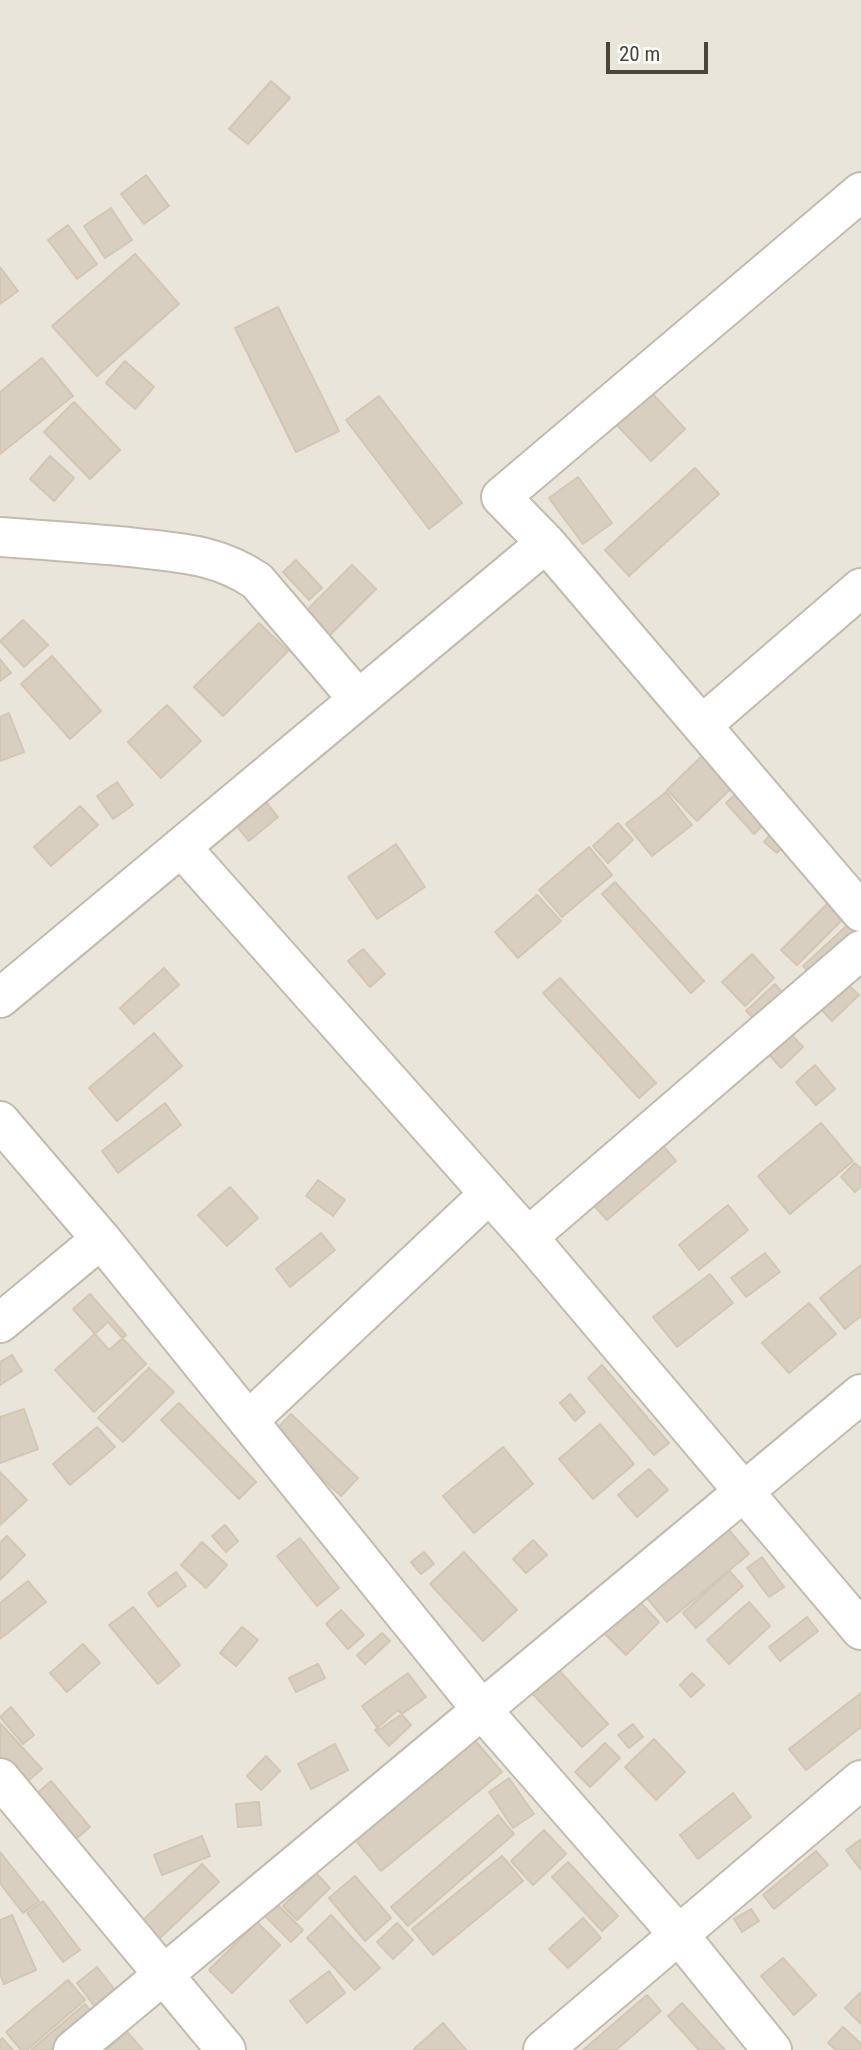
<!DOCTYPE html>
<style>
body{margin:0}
#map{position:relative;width:861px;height:2050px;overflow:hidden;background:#f6f3ec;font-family:"Roboto Condensed",sans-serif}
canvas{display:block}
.scale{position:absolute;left:606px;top:42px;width:102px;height:32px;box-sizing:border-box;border:4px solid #4b4439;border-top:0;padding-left:9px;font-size:21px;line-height:24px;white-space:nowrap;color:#4b4439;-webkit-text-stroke:5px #fff;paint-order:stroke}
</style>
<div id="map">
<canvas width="861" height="2050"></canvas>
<div class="scale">20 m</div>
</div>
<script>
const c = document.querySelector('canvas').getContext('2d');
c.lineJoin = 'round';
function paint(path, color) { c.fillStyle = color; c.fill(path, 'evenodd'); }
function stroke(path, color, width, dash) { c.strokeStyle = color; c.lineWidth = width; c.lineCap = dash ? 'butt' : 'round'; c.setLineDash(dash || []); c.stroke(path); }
paint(new Path2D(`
 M0 0H861V2050H0Z`), '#eae5da');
const building = new Path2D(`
 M271 81 290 98 248 144 229 129Z
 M146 175 169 206 144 224 121 194Z
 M111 208 132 240 105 258 84 226Z
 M68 225 97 264 77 279 48 240Z
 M135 254 179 304 97 376 52 326Z
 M0 267 18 291 0 304Z
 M278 307 339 431 296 452 235 328Z
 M42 358 73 396 0 454V392Z
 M125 361 154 387 135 409 106 383Z
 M650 391 685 429 651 461 615 423Z
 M379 396 462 503 429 529 346 420Z
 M74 402 120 450 90 479 44 432Z
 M50 456 74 478 54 501 30 479Z
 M695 468 719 494 629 576 605 550Z
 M578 477 612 523 583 544 549 498Z
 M296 560 322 588 309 600 283 572Z
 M352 565 376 589 321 644 297 620Z
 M23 620 48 645 24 667 0 641Z
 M259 623 288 651 223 716 194 687Z
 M52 656 101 711 70 739 21 684Z
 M0 659 11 673 0 681Z
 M167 705 201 741 161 778 128 742Z
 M9 713 24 752 0 761V717Z
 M706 752 737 783 697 821 667 790Z
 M117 782 133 805 113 819 97 796Z
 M741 789 769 819 754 834 726 803Z
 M666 792 692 825 652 856 626 824Z
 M261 796 278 817 249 841 232 820Z
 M80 806 98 825 51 866 34 847Z
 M618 823 633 840 608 863 593 846Z
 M774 830 787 841 777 853 764 842Z
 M396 844 425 887 377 919 348 877Z
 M589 847 612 875 562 917 539 890Z
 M615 882 704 981 691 993 602 894Z
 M537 895 561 921 518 958 495 932Z
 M832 899 847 915 797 965 781 950Z
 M852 921 861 931 819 982 803 966Z
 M363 949 385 974 370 987 348 961Z
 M752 954 774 978 745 1006 722 982Z
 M164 968 179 985 134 1024 120 1008Z
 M560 978 656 1083 639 1098 543 993Z
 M844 981 859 995 832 1021 818 1006Z
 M775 984 787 998 758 1023 746 1011Z
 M787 1030 803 1047 781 1068 765 1050Z
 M154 1033 182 1066 117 1121 89 1088Z
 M815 1065 835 1089 816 1105 796 1082Z
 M165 1103 181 1125 118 1173 102 1151Z
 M821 1123 853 1161 790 1214 758 1176Z
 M658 1140 676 1161 607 1220 589 1200Z
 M855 1163 861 1169V1186L855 1192 841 1177Z
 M318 1180 345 1200 333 1216 306 1196Z
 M230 1187 258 1218 227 1246 198 1215Z
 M728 1205 748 1230 699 1270 679 1245Z
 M321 1233 335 1250 290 1287 276 1269Z
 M765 1253 780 1272 746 1297 731 1278Z
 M861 1265V1316L845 1329 820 1298Z
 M710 1274 733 1303 677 1347 653 1317Z
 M90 1294 126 1335 109 1350 73 1309Z
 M809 1303 836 1334 789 1373 762 1343Z
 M108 1322 146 1364 94 1412 55 1370Z
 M12 1355 22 1371 0 1385V1362Z
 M602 1365 669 1443 654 1455 588 1378Z
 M149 1368 174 1392 123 1442 98 1418Z
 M570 1394 585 1412 575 1421 560 1403Z
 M179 1403 256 1482 239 1499 161 1420Z
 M24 1409 38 1449 0 1463V1417Z
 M291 1414 358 1478 341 1496 273 1433Z
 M600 1424 634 1464 593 1499 559 1459Z
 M97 1427 115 1447 70 1485 53 1464Z
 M503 1447 533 1484 474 1533 443 1496Z
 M649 1469 668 1490 637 1517 618 1495Z
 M0 1472 27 1500 0 1525Z
 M724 1524 749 1554 667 1622 642 1592Z
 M225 1525 238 1541 226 1552 212 1536Z
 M7 1536 25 1555 0 1580V1543Z
 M300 1538 339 1588 317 1606 277 1556Z
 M533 1540 547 1555 526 1573 513 1559Z
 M202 1542 227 1565 206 1588 181 1565Z
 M424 1552 434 1564 421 1574 411 1562Z
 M464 1552 517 1610 483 1641 430 1584Z
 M762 1557 784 1587 769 1597 747 1568Z
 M729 1571 743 1586 696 1628 683 1613Z
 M176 1572 186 1586 158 1607 148 1593Z
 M28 1581 46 1602 0 1639V1603Z
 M636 1598 659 1622 626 1655 602 1631Z
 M749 1602 770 1626 729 1664 707 1640Z
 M133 1607 180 1665 158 1684 109 1625Z
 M341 1610 364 1635 348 1649 326 1624Z
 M807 1617 818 1631 780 1661 769 1647Z
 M242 1627 258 1640 236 1666 220 1653Z
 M382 1633 390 1641 365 1664 357 1655Z
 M83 1644 100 1663 67 1692 50 1673Z
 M318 1664 325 1678 296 1692 289 1678Z
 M556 1667 608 1724 582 1747 530 1691Z
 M408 1673 426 1697 379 1730 362 1706Z
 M692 1673 704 1685 691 1697 680 1685Z
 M861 1693V1727L806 1770 789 1749Z
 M11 1707 34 1735 23 1744 0 1717Z
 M398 1710 411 1725 389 1746 375 1730Z
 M0 1723 42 1769 21 1787 0 1765Z
 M633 1724 643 1737 629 1748 618 1735Z
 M473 1738 502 1772 381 1871 353 1837Z
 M654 1739 685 1772 656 1800 625 1767Z
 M605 1743 620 1758 590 1787 575 1772Z
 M335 1744 348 1770 311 1789 298 1764Z
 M266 1756 280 1771 261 1790 247 1776Z
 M509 1778 534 1814 513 1828 489 1792Z
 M51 1781 90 1827 70 1844 31 1799Z
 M733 1793 751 1817 698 1859 680 1835Z
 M259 1802 261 1825 238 1827 236 1804Z
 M498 1815 514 1834 408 1926 391 1907Z
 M544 1830 566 1854 533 1885 511 1861Z
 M202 1836 210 1856 162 1875 154 1855Z
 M861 1839V1870L846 1850Z
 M816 1851 828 1865 774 1909 763 1895Z
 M0 1852 39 1901 23 1913 0 1883Z
 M502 1856 523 1881 433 1955 412 1929Z
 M568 1862 618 1916 602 1931 552 1877Z
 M202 1864 219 1882 159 1939 142 1921Z
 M316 1873 330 1888 297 1920 283 1906Z
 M355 1876 391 1918 365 1941 329 1898Z
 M43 1901 80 1950 63 1962 27 1913Z
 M277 1904 303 1930 291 1942 265 1916Z
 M751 1909 759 1921 742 1932 734 1919Z
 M12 1915 36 1970 4 1984 0 1974V1920Z
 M331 1915 380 1968 355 1990 307 1938Z
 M583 1918 601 1938 568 1968 549 1949Z
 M257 1922 280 1945 232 1993 209 1970Z
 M397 1923 413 1940 393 1959 377 1942Z
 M783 1958 816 1995 794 2015 761 1976Z
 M97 1967 128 2007 107 2023 77 1983Z
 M329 1971 345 1993 307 2023 290 2001Z
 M68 1980 85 2000 27 2050H21L6 2032Z
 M861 1992V2024L845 2008Z
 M647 1995 661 2011 616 2050H583Z
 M682 2003 725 2050H699L668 2016Z
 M85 2004 102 2025 73 2050H31Z
 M443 2023 466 2050H415L414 2049Z
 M843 2027 861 2044V2050H836L828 2043Z
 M127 2032 143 2050H106Z
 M2 2038 13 2050H0V2041Z`);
paint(building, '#d8cfc1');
stroke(building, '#d3c7b4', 2);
const minor = new Path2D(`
 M861 192 501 497 546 543 861 912
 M0 537C43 540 86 543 129 547 177 553 216 553 257 581L358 699
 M702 725 861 588
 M181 847 528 1237 861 1630
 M0 998 546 543
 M0 1121 101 1239 482 1710 679 1935 772 2050
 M528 1237 861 950
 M0 1323 101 1239
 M248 1421 489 1194
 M0 1778 226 2050
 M73 2050 861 1394
 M543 2050 861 1780`);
stroke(minor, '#c2bbae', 42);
stroke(minor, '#fff', 38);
</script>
